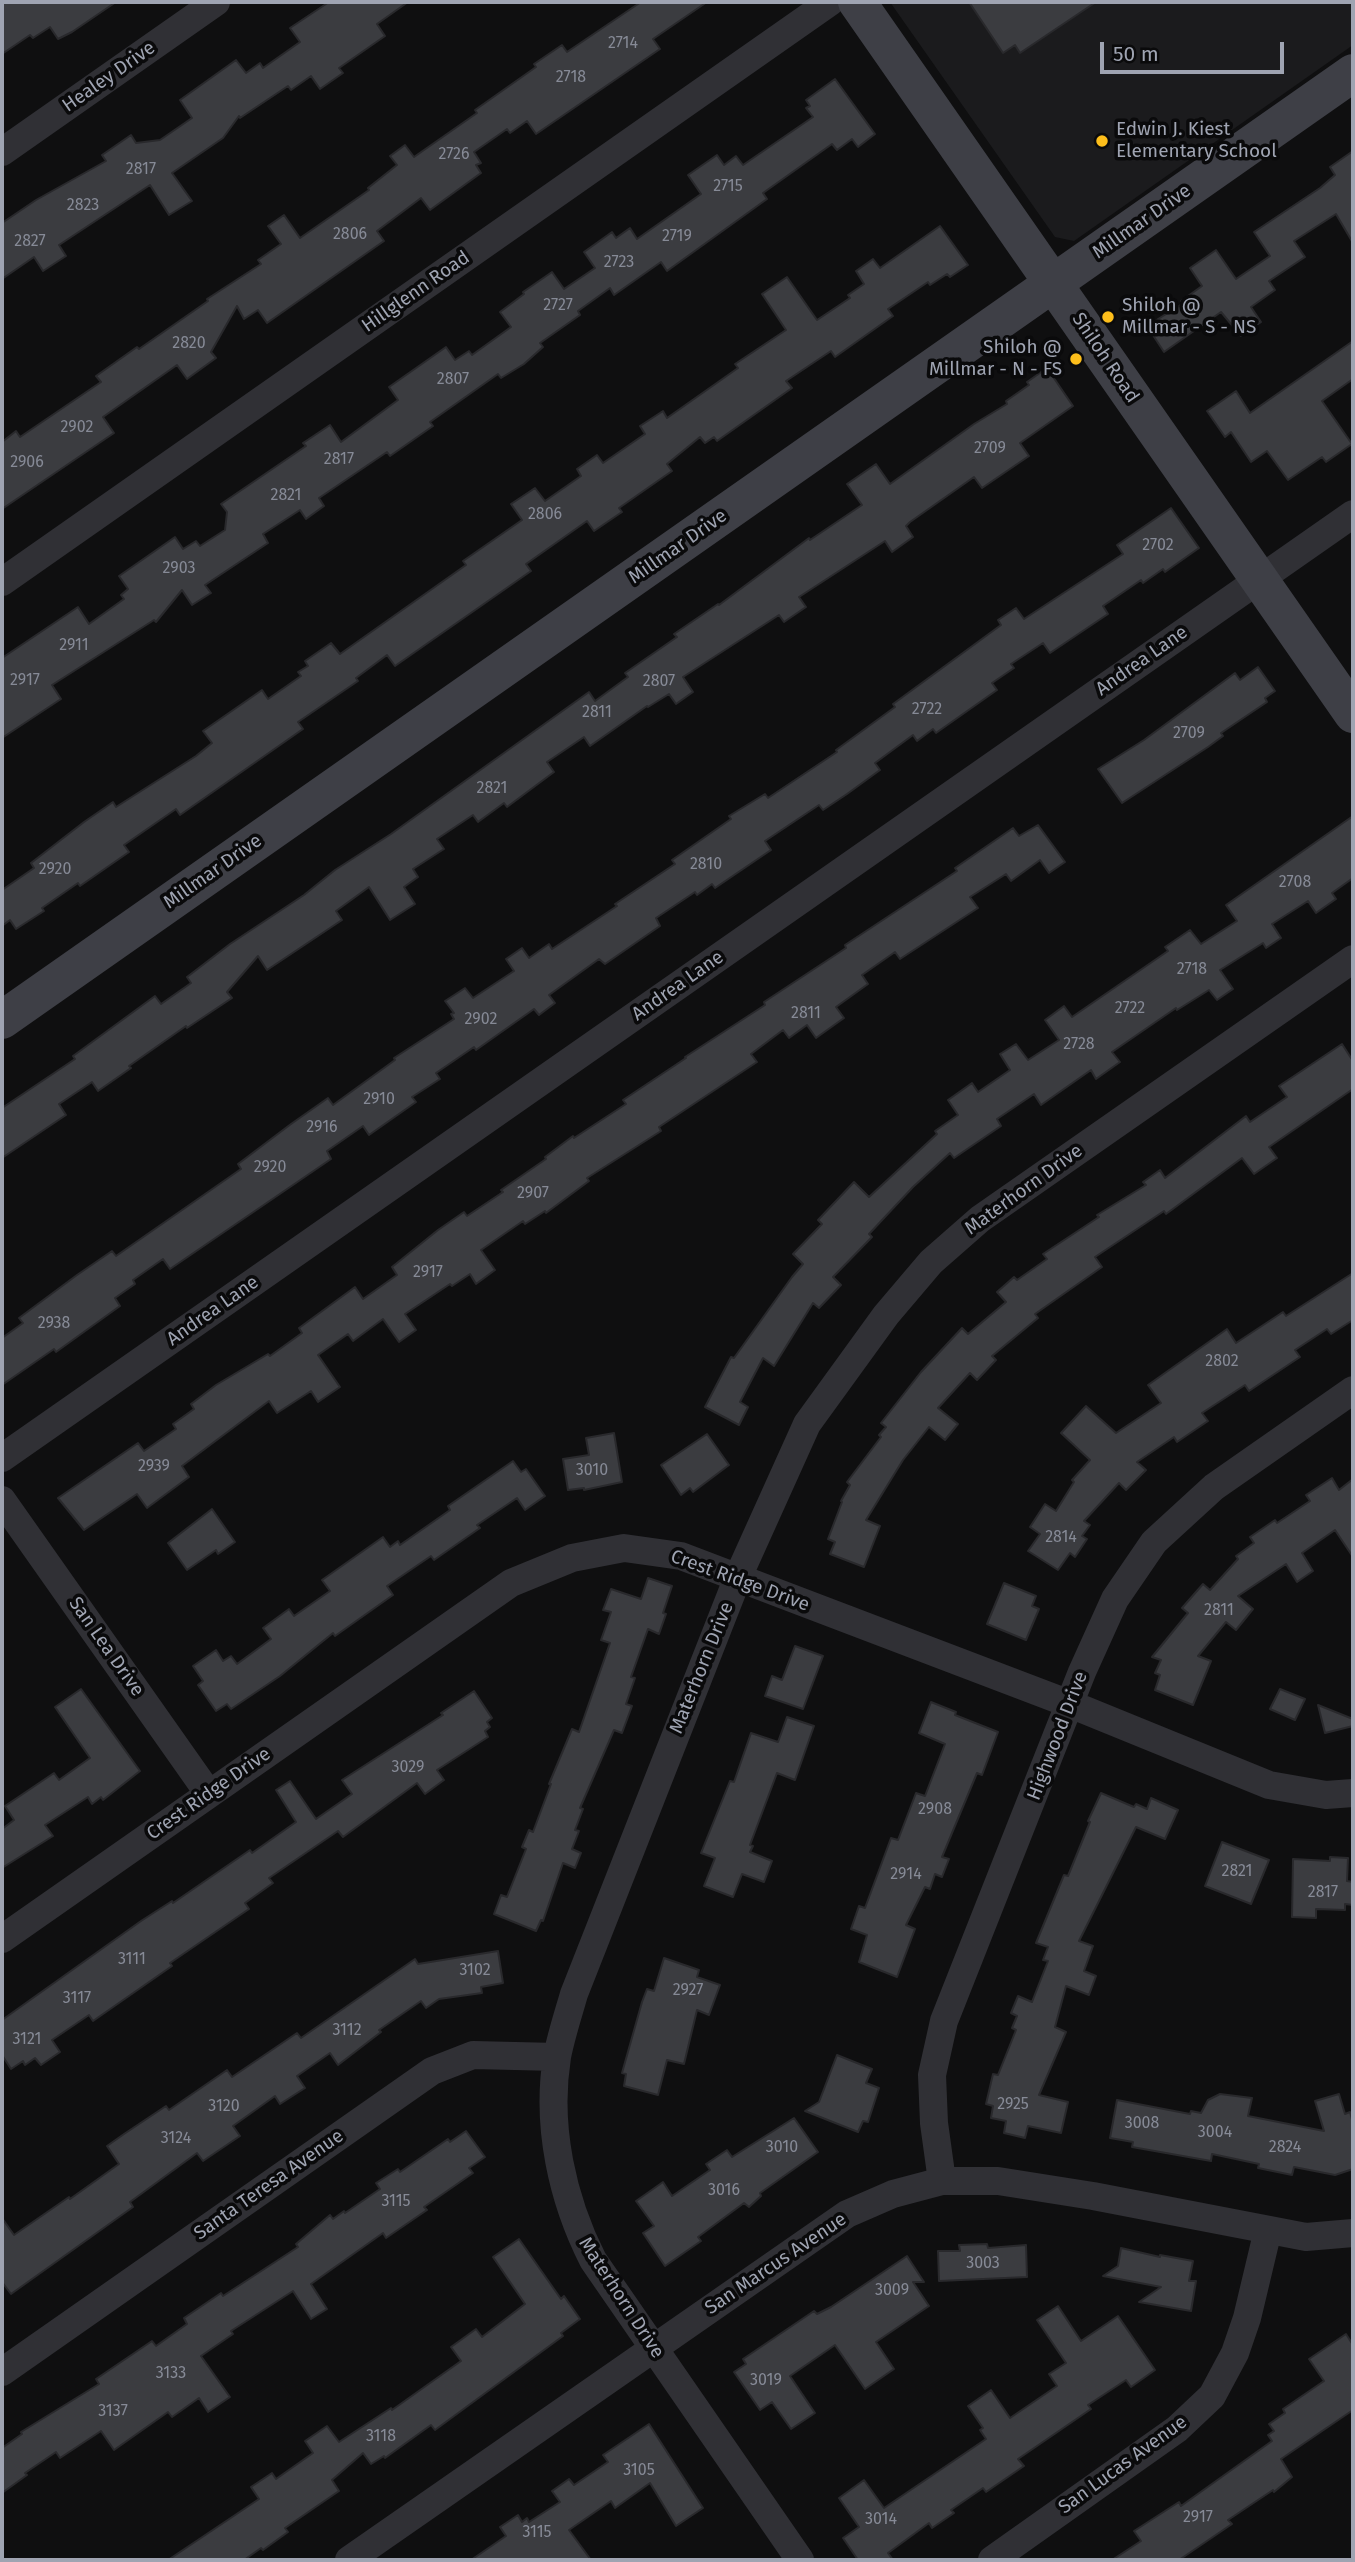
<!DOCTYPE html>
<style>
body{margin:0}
#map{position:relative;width:1355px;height:2562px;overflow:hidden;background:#0f0f10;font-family:"Fira Sans",sans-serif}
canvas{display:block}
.frame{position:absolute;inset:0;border:4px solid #9fa4b2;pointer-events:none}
.scale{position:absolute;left:1100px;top:42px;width:184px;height:32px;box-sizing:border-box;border:4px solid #9fa4b2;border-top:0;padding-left:9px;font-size:21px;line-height:24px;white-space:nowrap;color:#9fa4b2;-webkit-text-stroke:5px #0a0a0b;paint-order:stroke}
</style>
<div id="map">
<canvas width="1355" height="2562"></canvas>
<div class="frame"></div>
<div class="scale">50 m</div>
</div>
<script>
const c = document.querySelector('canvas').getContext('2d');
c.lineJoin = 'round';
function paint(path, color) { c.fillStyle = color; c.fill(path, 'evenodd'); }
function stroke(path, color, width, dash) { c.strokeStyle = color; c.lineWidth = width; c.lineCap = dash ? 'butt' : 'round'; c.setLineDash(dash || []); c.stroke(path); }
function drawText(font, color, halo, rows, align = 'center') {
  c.font = font + ' "Fira Sans",sans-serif'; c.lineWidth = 7; c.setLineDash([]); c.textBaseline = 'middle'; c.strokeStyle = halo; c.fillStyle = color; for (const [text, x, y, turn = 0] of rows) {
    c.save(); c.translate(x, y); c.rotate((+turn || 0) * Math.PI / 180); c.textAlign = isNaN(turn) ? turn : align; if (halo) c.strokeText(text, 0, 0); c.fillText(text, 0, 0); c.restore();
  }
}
paint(new Path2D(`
 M890 2H1353V45L1074 241 1055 237Z`), '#1b1b1d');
const building = new Path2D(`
 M2 2H116L72 32 58 39 50 27 33 38 30 35 2 54Z
 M329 2H408L377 24 385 36 339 68 343 73 320 89 311 76 291 90 288 86 240 118 239 116 223 138 172 173 192 201 169 215 150 185 59 245 66 256 43 271 34 257 2 279V223L36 200 106 161 102 155 131 135 136 143 160 140 192 118 180 100 236 60 246 73 260 63 263 68 300 42 290 28Z
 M641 2H707L653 39 660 49 536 134 527 121 510 133 507 129 474 152 481 163 476 165 481 173 430 210 421 198 377 231 384 241 267 323 258 310 244 319 237 306 211 352 216 358 187 379 177 365 103 417 114 433 2 509V442L16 431 20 437 101 382 96 376 137 347 139 349 208 301 207 299 261 264 258 260 281 244 268 226 284 215 300 238 369 190 368 188 397 165 390 156 405 145 414 157 477 113 475 110 536 67 534 64 562 45 567 52Z
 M969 2H1096L1020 53 1015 45 1003 53Z
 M835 79 875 134 858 147 852 139 837 150 832 144 763 193 767 199 667 271 661 262 614 295 610 288 578 311 580 315 540 343 543 347 524 364 501 378 498 374 430 422 433 426 390 456 387 452 319 498 324 506 306 519 300 510 263 534 268 543 205 585 211 593 192 605 182 590 156 622 154 620 52 685 61 699 2 738V658L78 607 89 624 124 599 121 595 128 589 119 576 175 537 183 549 196 541 200 546 225 530 227 512 221 504 306 446 303 443 330 425 341 442 398 400 389 387 446 347 455 360 469 351 472 355 511 327 500 312 524 294 523 292 552 272 564 289 595 268 584 252 612 232 616 238 630 228 637 239 701 194 688 175 717 155 724 165 736 156 743 165 813 117 806 108 810 106 806 100Z
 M1353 151V243L1336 214 1294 241 1305 257 1269 281 1275 290 1251 307 1261 322 1241 336 1221 312 1164 352 1147 326 1182 304 1181 301 1202 286 1190 268 1216 250 1236 279 1270 256 1254 232 1320 188 1335 175 1330 167Z
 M940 226 968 265 950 277 947 274 930 285 928 282 888 309 893 316 835 357 831 351 786 381 792 388 717 441 714 437 705 443 700 437 667 464 672 471 619 508 622 512 594 531 587 521 526 564 531 571 395 666 387 655 356 678 358 681 298 722 303 729 180 815 176 809 124 845 129 852 80 886 78 883 42 908 44 911 16 929 10 920 2 926V890L34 868 31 863 84 822 113 802 116 807 196 756 212 743 203 731 262 690 268 699 301 676 298 672 308 666 305 661 331 643 340 654 466 565 463 561 522 520 511 504 535 488 545 501 581 476 577 469 597 455 603 463 645 434 640 426 663 411 667 418 738 368 735 364 786 330 762 294 787 277 817 320 850 298 848 295 864 284 856 271 873 259 880 268Z
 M1353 341V379L1322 401 1352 444 1326 462 1322 457 1288 480 1267 451 1251 462 1231 432 1225 437 1207 411 1236 391 1250 413Z
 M1047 368 1073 406 1020 443 1029 456 982 488 974 477 910 522 906 526 913 537 892 552 885 541 799 597 806 607 784 622 779 615 683 677 693 692 676 704 669 694 648 707 647 706 590 746 584 737 547 762 554 772 507 807 504 803 478 822 473 815 437 839 444 849 413 869 418 877 404 887 415 904 390 920 369 887 336 911 342 920 267 970 258 956 227 992 232 998 187 1028 186 1026 129 1066 131 1068 98 1091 92 1082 59 1104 66 1115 2 1158V1108L75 1059 73 1056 155 996 161 1004 191 983 187 977 230 944 304 895 335 870 391 834 589 692 595 701 628 677 625 673 677 637 674 634 718 604 719 605 809 538 810 540 862 505 847 484 876 464 890 484 974 424 1007 404 1006 401 1029 385 1027 382Z
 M1171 508 1199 548 1165 572 1163 569 1143 583 1141 580 1103 606 1108 614 1050 653 1043 643 1011 664 1014 668 992 683 997 690 936 733 933 729 917 741 913 735 875 763 880 770 847 794 823 810 819 805 765 841 771 850 715 888 712 884 697 895 695 892 656 918 660 926 605 964 599 959 549 995 555 1003 539 1015 534 1009 476 1050 474 1047 436 1073 440 1079 412 1097 416 1102 369 1135 363 1126 327 1151 331 1159 170 1269 163 1259 133 1280 135 1284 115 1298 120 1306 56 1352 54 1349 2 1385V1338L23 1323 19 1318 77 1275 112 1251 116 1256 241 1169 238 1164 291 1124 328 1098 333 1105 395 1060 394 1058 454 1019 451 1014 454 1013 445 1001 465 988 473 998 514 971 506 959 522 948 529 958 549 944 552 949 617 906 615 904 675 864 672 860 731 819 729 816 765 794 768 798 837 752 836 750 895 707 893 704 1001 625 998 620 1016 608 1024 619 1123 554 1117 545Z
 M1258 667 1275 691 1265 698 1267 702 1221 733 1223 736 1208 747 1122 803 1098 769 1144 740 1235 673 1240 680Z
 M1353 816V878L1332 893 1336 899 1316 913 1308 901 1272 924 1281 938 1266 948 1263 943 1220 970 1233 989 1217 1000 1209 990 1177 1010 1176 1008 1112 1052 1120 1062 1096 1079 1091 1070 1041 1105 1034 1094 997 1119 1001 1126 954 1158 950 1153 913 1187 869 1234 872 1237 833 1277 841 1285 819 1308 813 1303 774 1366 763 1358 740 1402 748 1407 739 1425 705 1407 731 1357 734 1358 792 1277 803 1264 793 1254 822 1224 818 1220 854 1182 869 1197 937 1134 935 1131 958 1115 948 1100 972 1083 978 1092 1010 1070 1000 1054 1016 1044 1028 1060 1059 1040 1045 1020 1064 1006 1072 1017 1168 951 1165 947 1190 930 1201 944 1237 921 1226 905Z
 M1038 825 1065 862 1049 873 1040 860 1011 881 1006 874 970 897 978 908 900 959 895 952 862 975 868 984 836 1007 844 1018 816 1038 807 1025 789 1038 783 1030 751 1054 757 1062 659 1127 661 1131 587 1178 589 1181 546 1213 545 1211 525 1224 523 1221 481 1250 495 1270 476 1284 470 1274 452 1286 450 1284 405 1314 416 1330 399 1342 383 1319 353 1341 348 1334 318 1355 340 1387 318 1402 311 1391 277 1413 269 1401 182 1466 189 1477 147 1508 137 1494 84 1530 58 1498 138 1443 144 1451 176 1429 173 1424 194 1409 191 1404 216 1385 268 1354 270 1356 302 1333 299 1328 355 1287 363 1299 397 1275 392 1267 438 1230 464 1212 467 1216 503 1192 501 1190 546 1159 545 1157 573 1136 574 1138 626 1104 623 1100 686 1058 685 1057 765 1005 764 1002 846 948 845 945 957 871 955 868 1013 828 1019 836Z
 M1342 1044 1353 1061V1089L1269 1147 1277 1158 1254 1174 1242 1158 1166 1214 1164 1211 1095 1257 1102 1267 1035 1314 1038 1318 992 1356 996 1360 977 1380 970 1373 938 1408 958 1424 945 1440 929 1427 903 1460 866 1520 880 1526 864 1567 830 1554 835 1542 828 1539 842 1502 841 1501 850 1485 847 1482 881 1437 879 1435 886 1427 881 1423 921 1372 962 1328 968 1334 1006 1302 997 1292 1014 1277 1017 1280 1047 1259 1043 1254 1099 1217 1097 1215 1146 1185 1143 1182 1160 1170 1165 1178 1246 1116 1250 1122 1287 1097 1279 1086Z
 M1353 1273V1320L1331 1334 1327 1329 1295 1350 1300 1357 1249 1391 1245 1385 1202 1413 1208 1421 1177 1442 1174 1437 1137 1462 1146 1470 1126 1490 1119 1483 1084 1521 1090 1525 1082 1536 1087 1539 1075 1557 1070 1553 1058 1570 1028 1551 1040 1534 1030 1527 1045 1504 1056 1511 1074 1482 1072 1480 1090 1460 1061 1433 1086 1406 1116 1433 1161 1403 1148 1385 1227 1329 1236 1343 1283 1312 1286 1316Z
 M614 1433 622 1482 584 1490V1488L568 1490 563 1459 589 1455 586 1438Z
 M707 1434 729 1465 693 1492 690 1488 681 1495 661 1465Z
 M513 1461 521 1472 526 1469 545 1496 525 1510 517 1498 477 1525 480 1528 434 1560 431 1556 387 1586 393 1595 335 1636 333 1633 280 1676 231 1709 227 1704 216 1711 198 1685 203 1681 193 1666 216 1650 223 1661 231 1656 237 1664 271 1639 263 1628 289 1609 294 1616 330 1591 322 1580 383 1537 390 1547 398 1541 400 1545 450 1510 448 1506Z
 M1332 1478 1339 1490 1353 1479V1557L1335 1530 1302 1553 1313 1571 1297 1582 1286 1564 1238 1596 1253 1609 1236 1630 1226 1622 1198 1656 1211 1661 1193 1705 1155 1690 1160 1675 1155 1673 1161 1660 1152 1657 1188 1613 1182 1608 1203 1584 1210 1590 1238 1559 1236 1556 1254 1543 1250 1537 1275 1520 1277 1523 1310 1501 1306 1495Z
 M212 1509 235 1542 218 1554 216 1550 187 1570 168 1543Z
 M648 1578 672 1586 663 1613 666 1614 659 1634 648 1629 631 1677 635 1678 626 1704 632 1706 622 1733 614 1730 580 1808 583 1809 575 1830 579 1831 572 1849 581 1853 575 1868 563 1863 543 1921 541 1920 536 1931 494 1914 501 1895 507 1897 526 1849 522 1847 529 1830 533 1832 551 1784H549L572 1729 579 1732 610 1643 601 1640 611 1612 603 1610 611 1589 641 1599Z
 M1004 1583 1036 1596 1032 1606 1039 1609 1026 1640 987 1624Z
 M795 1646 823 1656 803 1709 765 1696 772 1676 782 1680Z
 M81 1689 140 1771 103 1800 101 1797 92 1804 88 1797 45 1825 53 1836 2 1868V1829L14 1820 5 1806 54 1773 59 1780 90 1758 55 1707Z
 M1280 1689 1305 1699 1295 1720 1270 1709Z
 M474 1691 492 1718 487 1722 490 1727 485 1731 488 1737 437 1770 444 1780 425 1794 417 1783 343 1837 338 1831 269 1878 273 1883 245 1903 249 1909 170 1963 172 1966 93 2021 89 2015 52 2040 60 2052 41 2065 35 2058 25 2065 23 2061 11 2069 2 2055V2020L141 1921 172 1901 173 1903 250 1850 252 1853 296 1822 276 1790 290 1781 316 1819 352 1794 342 1780 443 1715 441 1713Z
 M931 1702 956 1712 955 1715 998 1732 982 1775 977 1773 942 1857 949 1859 942 1877 935 1874 930 1889 925 1887 906 1925 915 1929 897 1977 859 1962 867 1935 851 1929 859 1906 865 1908 891 1838 898 1840 916 1793 925 1796 945 1744 919 1733Z
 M1318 1705 1353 1719V1726L1325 1733Z
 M787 1717 814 1726 795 1780 777 1773 750 1845 753 1846 750 1852 772 1861 764 1882 742 1874 733 1897 704 1886 715 1858 701 1853 730 1781 734 1782 751 1733 778 1742Z
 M1101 1793 1134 1807 1136 1804 1147 1809 1151 1798 1178 1810 1165 1839 1136 1827 1079 1941 1093 1946 1084 1971 1096 1976 1089 1995 1066 1986 1055 2027 1066 2032 1039 2095 1068 2102 1061 2133 1028 2126 1025 2138 1004 2133 1006 2121 991 2118 993 2106 986 2104 993 2074 998 2075 1016 2030 1012 2028 1017 2016 1011 2013 1018 1996 1032 2002 1048 1961 1043 1960 1048 1947 1036 1943 1064 1875 1068 1876 1090 1822 1088 1821Z
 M1222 1842 1269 1860 1251 1904 1205 1886Z
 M1330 1857 1348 1858 1347 1881 1353 1882V1905L1345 1904V1910L1316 1909V1918L1292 1917 1293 1859 1330 1861Z
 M498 1951 503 1983 481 1987 482 1993 439 1999 426 2008 421 2001 379 2030 381 2032 338 2065 330 2053 297 2076 305 2088 280 2104 275 2096 233 2126 240 2136 203 2161 197 2153 130 2202 133 2207 11 2294 2 2282V2218L14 2235 69 2197 70 2199 119 2164 107 2146 124 2134 166 2106 169 2110 227 2070 232 2077 297 2033 301 2038 415 1959 418 1964Z
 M664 1958 699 1970 697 1977 720 1985 709 2015 697 2010 684 2064 667 2060 658 2095 624 2086 626 2074 622 2073 642 2002 647 1989 654 1991Z
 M837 2055 872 2069 866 2083 879 2088 868 2122 863 2121 858 2132 805 2111 819 2102Z
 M1220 2094 1252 2098 1248 2116 1324 2131 1315 2101 1339 2094 1345 2114 1350 2112 1353 2123V2169L1335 2175 1294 2167 1292 2175 1258 2168 1259 2164 1212 2154 1211 2161 1132 2147 1133 2142 1110 2138 1117 2100 1190 2114 1191 2111 1201 2113 1208 2100Z
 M794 2118 818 2152 760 2193 761 2196 749 2207 744 2203 698 2237 701 2241 665 2266 643 2233 654 2226 636 2201 663 2182 672 2196 710 2170 706 2164 727 2150 732 2157Z
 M466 2131 485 2157 469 2168 473 2173 424 2207 427 2210 386 2238 383 2233 311 2284 327 2309 311 2319 293 2291 231 2331 233 2334 201 2356 230 2397 208 2412 199 2398 172 2417 168 2412 114 2450 101 2431 60 2458 56 2452 25 2473 27 2475 2 2493V2448L22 2434 21 2432 99 2384 96 2379 152 2341 156 2346 187 2324 184 2318 221 2293 223 2296 298 2247 296 2244 330 2215 333 2219 344 2211 345 2213 380 2189 376 2183 398 2169 400 2172 448 2139 450 2142Z
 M519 2239 561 2299 564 2296 580 2319 561 2333 563 2336 435 2430 431 2425 385 2458 384 2456 371 2464 363 2453 332 2480 339 2491 285 2528 288 2532 263 2550 261 2548 244 2560H168L259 2499 251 2487 272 2473 276 2479 313 2453 305 2441 327 2426 339 2442 391 2408 392 2410 461 2361 451 2347 476 2329 482 2337 525 2304 493 2257Z
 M987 2244 988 2248 1026 2245 1027 2277 939 2281 938 2251H960L959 2245Z
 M1121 2248 1160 2257V2255L1193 2261 1189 2281H1196L1191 2311 1139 2302 1161 2287 1103 2276 1118 2266Z
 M907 2256 924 2282H913L929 2306 876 2342 894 2369 865 2389 835 2345 790 2376 815 2413 791 2429 772 2402 760 2410 734 2372 746 2364 743 2359 814 2311 817 2314 831 2307Z
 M1058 2306 1081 2341 1118 2316 1155 2370 1131 2387 1126 2380 1088 2405 1091 2409 1018 2459 1024 2466 986 2492 983 2488 951 2510 954 2513 932 2528 929 2523 888 2553 893 2560H858L843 2538 859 2527 839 2498 864 2480 884 2508 986 2439 980 2430 983 2428 968 2406 991 2390 1010 2418 1057 2386 1049 2374 1066 2363 1037 2320Z
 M1346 2334 1353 2345V2410L1281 2459 1292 2477 1274 2492 1273 2490 1228 2520 1232 2524 1179 2560H1112L1141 2541 1134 2531 1179 2502 1181 2506 1272 2441 1268 2435 1274 2431 1269 2424 1285 2413 1283 2409 1324 2381 1309 2359Z
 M649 2424 703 2508 676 2526 650 2483 615 2508 611 2501 569 2530 591 2560H471L506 2536 500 2527 518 2515 522 2522 527 2518 529 2522 560 2502 552 2491 569 2479 574 2485 608 2462 603 2455Z`);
paint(building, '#3b3c40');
stroke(building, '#29292c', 2);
stroke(new Path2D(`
 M2 152 216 2
 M2 582 830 2
 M2 1458 1353 514
 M2 1500 209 1794
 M2 1939 511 1583 572 1558 624 1548 681 1556 1070 1704 1269 1785 1326 1795 1353 1793
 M942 2181 934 2123 932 2075 944 2021 1082 1672 1115 1599 1154 1542 1214 1487 1353 1390
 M2 2372 432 2071 473 2055 557 2057
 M349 2560 847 2214 893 2194 942 2181H998L1093 2196 1306 2237 1353 2233
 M800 2560 593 2260C562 2199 546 2126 557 2057 561 2036 568 2015 574 1994L738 1577 807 1424 886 1315 931 1262 980 1219 1353 959
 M992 2560 1177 2429 1212 2396 1235 2353 1247 2318 1268 2230`), '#303035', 28);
stroke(new Path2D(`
 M857 2 1353 714
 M2 1020 1353 73`), '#3e3f46', 38);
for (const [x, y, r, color] of [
 [1102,141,7,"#fdbe1b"],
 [1108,317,7,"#fdbe1b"],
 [1076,359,7,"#fdbe1b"]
]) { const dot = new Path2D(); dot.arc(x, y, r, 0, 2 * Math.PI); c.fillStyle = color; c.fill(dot); stroke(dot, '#0a0a0b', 2.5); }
drawText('16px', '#868a96', null, [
 ["2714",623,44],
 ["2718",571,78],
 ["2726",454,155],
 ["2817",141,170],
 ["2715",728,187],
 ["2823",83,206],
 ["2806",350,235],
 ["2719",677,237],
 ["2827",30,242],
 ["2723",619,263],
 ["2727",558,306],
 ["2820",189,344],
 ["2807",453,380],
 ["2902",77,428],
 ["2709",990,449],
 ["2817",339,460],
 ["2906",27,463],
 ["2821",286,496],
 ["2806",545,515],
 ["2702",1158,546],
 ["2903",179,569],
 ["2911",74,646],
 ["2917",25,681],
 ["2807",659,682],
 ["2722",927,710],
 ["2811",597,713],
 ["2709",1189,734],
 ["2821",492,789],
 ["2810",706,865],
 ["2920",55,870],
 ["2708",1295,883],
 ["2718",1192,970],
 ["2722",1130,1009],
 ["2811",806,1014],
 ["2902",481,1020],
 ["2728",1079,1045],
 ["2910",379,1100],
 ["2916",322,1128],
 ["2920",270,1168],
 ["2907",533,1194],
 ["2917",428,1273],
 ["2938",54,1324],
 ["2802",1222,1362],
 ["2939",154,1467],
 ["3010",592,1471],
 ["2814",1061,1538],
 ["2811",1219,1611],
 ["3029",408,1768],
 ["2908",935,1810],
 ["2821",1237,1872],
 ["2914",906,1875],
 ["2817",1323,1893],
 ["3111",132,1960],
 ["3102",475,1971],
 ["2927",688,1991],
 ["3117",77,1999],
 ["3112",347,2031],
 ["3121",27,2040],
 ["2925",1013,2105],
 ["3120",224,2107],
 ["3008",1142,2124],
 ["3004",1215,2133],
 ["3124",176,2139],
 ["3010",782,2148],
 ["2824",1285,2148],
 ["3016",724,2191],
 ["3115",396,2202],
 ["3003",983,2264],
 ["3009",892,2291],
 ["3133",171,2374],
 ["3019",766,2381],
 ["3137",113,2412],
 ["3118",381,2437],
 ["3105",639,2471],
 ["2917",1198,2518],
 ["3014",881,2520],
 ["3115",537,2533]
]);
drawText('19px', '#9fa4b2', '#0a0a0b', [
 ["Healey Drive",109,77,-35],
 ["Millmar Drive",1142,222,-35],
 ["Hillglenn Road",416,292,-35],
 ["Shiloh Road",1105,358,56],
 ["Millmar Drive",678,547,-35],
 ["Andrea Lane",1142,661,-35],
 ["Millmar Drive",213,872,-35],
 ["Andrea Lane",678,986,-35],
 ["Materhorn Drive",1024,1190,-36],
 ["Andrea Lane",213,1311,-35],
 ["Crest Ridge Drive",740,1581,20],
 ["San Lea Drive",106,1647,55],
 ["Materhorn Drive",702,1668,-68],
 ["Highwood Drive",1058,1736,-69],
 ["Crest Ridge Drive",209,1794,-35],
 ["Santa Teresa Avenue",269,2185,-35],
 ["San Marcus Avenue",776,2264,-34],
 ["Materhorn Drive",621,2298,57],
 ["San Lucas Avenue",1123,2465,-36]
]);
drawText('19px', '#9fa4b2', '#0a0a0b', [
 ["Edwin J. Kiest",1116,130],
 ["Elementary School",1116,152],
 ["Shiloh @",1122,306],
 ["Millmar - S - NS",1122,328],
 ["Shiloh @",1062,348,"right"],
 ["Millmar - N - FS",1062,370,"right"]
], 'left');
</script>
